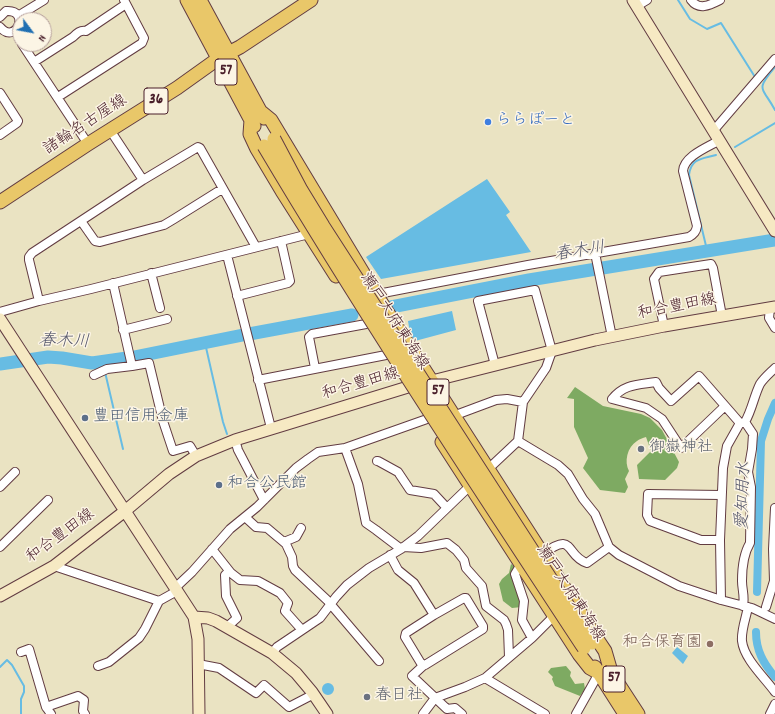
<!DOCTYPE html>
<meta charset="utf-8">
<style>
body{margin:0}
#map{position:relative;width:775px;height:714px;overflow:hidden;background:#eae3c2;font-family:Dekko,sans-serif}
canvas{display:block}
.north{position:absolute;left:12px;top:12px;width:40px;height:40px;box-sizing:border-box;background:#fcf5e5;border:1px solid #b59f9b;border-radius:50%;rotate:122deg;font-size:11px;font-weight:700;line-height:16px;text-align:center;color:#4a1f2b}
.north::after{content:'';display:block;margin:auto;width:14px;height:18px;background:#1f6fb2;clip-path:polygon(50% 0,100% 100%,50% 72%,0 100%)}
</style>
<div id="map">
<canvas width="775" height="714"></canvas>
<div class="north">N</div>
</div>
<script>
const c = document.querySelector('canvas').getContext('2d');
c.lineJoin = 'round';
function paint(path, color) { c.fillStyle = color; c.fill(path, 'evenodd'); }
function stroke(path, color, width, dash) { c.strokeStyle = color; c.lineWidth = width; c.lineCap = dash ? 'butt' : 'round'; c.setLineDash(dash || []); c.stroke(path); }
function drawText(font, color, halo, rows, align = 'center') {
  c.font = font + ' Dekko,"Klee One",sans-serif'; c.lineWidth = 3; c.setLineDash([]); c.textBaseline = 'middle'; c.strokeStyle = halo; c.fillStyle = color; for (const [text, x, y, turn = 0] of rows) {
    c.save(); c.translate(x, y); c.rotate((+turn || 0) * Math.PI / 180); c.textAlign = isNaN(turn) ? turn : align; if (halo) c.strokeText(text, 0, 0); c.fillText(text, 0, 0); c.restore();
  }
}
paint(new Path2D(`
 M575 387 603 406 641 414 650 418 662 430 679 462 677 468 665 480 639 479 637 465 651 451 646 437C643 438 639 439 637 441 627 447 624 462 629 471L625 479 628 487 625 493 600 490 583 468 588 458 574 427V399L567 398Z
 M511 564 515 567 522 607 512 608 503 601 499 584 502 579 509 573Z
 M566 666 571 672 570 676 575 684 584 683 585 689 580 696 555 686 552 679 553 677 548 672 551 668Z`), '#7eaa62');
paint(new Path2D(`
 M487 179 510 212 506 215 531 252 381 279 366 257Z
 M452 311 456 330 415 341 410 333 408 321Z
 M677 647 688 656 683 664 672 653Z
 M322 689a6 6 0 1 1 12 0a6 6 0 1 1-12 0Z`), '#67bce3');
stroke(new Path2D(`
 M678 0 690 19 707 29 721 23 755 77
 M775 67C755 91 762 86 775 110
 M735 147 775 123
 M707 250 689 175C691 158 702 159 716 155
 M205 343 223 422 227 434
 M106 367V361
 M105 372 123 449
 M0 667 7 660 12 665 24 686V692L21 699V714`), '#67bce3', 2);
stroke(new Path2D(`
 M757 592 761 441 768 419 775 403
 M756 632C756 650 763 663 775 677`), '#67bce3', 8);
stroke(new Path2D(`
 M391 307 529 280 775 240
 M249 334 352 315
 M134 357 243 335
 M0 364 48 357 62 358 92 363 127 358`), '#67bce3', 13);
const street = new Path2D(`
 M691 0C699 11 710 5 720 0
 M637 6 647 0
 M18 16 44 0
 M0 17 6 11C31 9 16 46 0 27
 M22 44 88 144
 M34 62 73 37C77 33 80 30 86 31L126 4
 M0 93 18 121 17 123 0 135
 M58 97 142 43 144 38 124 0
 M110 130 143 180
 M714 130 775 59
 M81 221 95 241 100 242 164 225 174 219 222 189
 M595 253 612 337
 M227 255 271 428
 M151 273 160 308
 M113 283 132 366 149 363 163 421 173 451 190 446 196 456
 M237 296 288 283 290 281 281 241
 M374 296 383 293 528 265 689 237C694 234 696 232 697 226L683 171C684 156 708 147 720 140
 M39 301 29 260V257L32 253 143 180 198 147 200 148 256 247
 M770 308 769 318 775 328
 M0 312 39 301 91 289 313 233
 M664 326 654 279 659 272 711 264 713 268 722 316
 M123 330 167 319
 M315 368 309 337 312 334 366 324
 M94 375 107 369 132 366
 M258 380 386 355
 M725 406 681 448 662 419 646 408 612 399C624 384 637 385 656 382L659 388 671 401 699 376 740 423
 M453 416 496 400 507 399 523 402
 M235 440 238 450 264 500
 M518 441 558 465 568 474 583 499 595 514 609 547 619 555 679 586 721 600 752 608 775 619
 M345 448 358 484 366 523 376 530 401 549
 M377 461H378L398 472 410 490 434 494 447 508
 M485 472 518 441 523 402 546 368 552 351 535 290 478 301 495 365
 M0 487 15 472
 M245 517 256 527 267 528 286 544 292 557 293 566 295 570 327 600 379 661
 M720 540H701L650 521 647 515 648 494 721 495
 M284 542 296 537 301 528
 M0 547 48 500
 M403 547 421 548 447 543 456 550 464 560 466 568 482 586 486 606 504 620 506 624 508 630 509 657
 M212 549 231 573 240 580 258 581 280 593 288 603 285 611 302 630
 M543 554C575 530 565 556 587 563L609 547
 M390 555 398 570 414 583 434 615
 M54 566 159 601
 M175 588 192 572 230 529 257 507 296 468 308 459 318 452 345 448 427 419
 M464 598H466L483 626V629L425 665H422L405 637 406 633 434 615Z
 M721 600 720 540 723 468 727 446 740 423 745 422
 M743 606C745 596 742 590 742 581 742 569 744 553 750 543L751 487 748 472 752 449 753 434 745 422C752 410 754 396 760 384 764 378 770 373 775 368
 M748 607C746 618 741 630 742 641 744 659 765 678 775 692
 M766 607 774 581 773 549 775 508
 M227 627 237 618 226 596 225 575 229 571
 M532 638 554 616
 M21 652 29 649 46 707
 M272 653 277 647 320 618 336 597 347 585 369 568 401 549 418 536 472 484
 M198 664 219 668 256 693 264 685 289 707 314 694
 M424 665 412 676 447 709 455 708 462 714
 M98 666 109 662 139 638 145 629 159 601 177 591
 M485 678 532 638 522 620 524 601 515 574 518 569 522 566
 M51 714 46 707 78 696 84 700 83 711 85 714
 M423 714 435 698 465 687 485 678 545 714
 M576 714 599 673
 M770 714 775 704`);
const secondary = new Path2D(`
 M633 0 775 231
 M0 319 194 617 198 639 199 714
 M0 596 54 566 125 511 169 474 196 456 235 440 408 387 595 340 664 326 775 307
 M194 617 208 618 216 621 272 653 296 673 312 692 327 714`);
const primary = new Path2D(`
 M187 0 254 126
 M200 0 264 118
 M260 111 271 120 377 296 599 642 605 651 612 675
 M251 120 250 134 257 149 282 191 336 276
 M0 202 88 144 177 88 219 58 240 47 311 0
 M442 442 579 654 590 668 599 673
 M595 667 625 714
 M608 668 638 714`);
stroke(street, '#623c42', 10);
stroke(secondary, '#623c42', 13);
stroke(primary, '#623c42', 15);
stroke(street, '#fff', 8);
stroke(secondary, '#f6e9c3', 11);
stroke(primary, '#e9c769', 13);
const primaryBridge = new Path2D(`
 M274 139 301 190 323 226 592 643
 M264 146C365 316 475 482 584 648`);
stroke(primaryBridge, '#623c42', 15, []);
stroke(primaryBridge, '#e9c769', 13);
for (const [x, y, r, color] of [
 [488,122,4,"#3f7fe0"],
 [85,418,4,"#5c6f8a"],
 [641,449,4,"#6b7280"],
 [219,485,4,"#5c6f8a"],
 [710,644,4,"#8d6e63"],
 [367,697,4,"#6b7280"]
]) { const dot = new Path2D(); dot.arc(x, y, r, 0, 2 * Math.PI); c.fillStyle = color; c.fill(dot); stroke(dot, '#fcf5e5', 1.5); }
for (const [x, y, w] of [
 [226,72,22],
 [156,101,24],
 [438,392,22],
 [614,679,22]
]) { const box = new Path2D(); box.roundRect(x - w / 2, y - 13, w, 26, 3); c.fillStyle = '#fcf5e5'; c.fill(box); stroke(box, '#4a1f2b', 1); }
drawText('bold 15px', '#4a1f2b', null, [
 ["57",226,72],
 ["36",156,101],
 ["57",438,392],
 ["57",614,679]
]);
drawText('16px', '#366cbe', '#fcf5e5', [
 ["ららぽーと",496,122]
], 'left');
drawText('16px', '#4a1f2b', '#fcf5e5', [
 ["諸輪名古屋線",86,126,-33],
 ["和合豊田線",677,308,-11],
 ["瀬戸大府東海線",393,322,57],
 ["和合豊田線",361,385,-16],
 ["和合豊田線",61,537,-36],
 ["瀬戸大府東海線",569,594,57]
]);
drawText('16px', '#4e5e75', '#fcf5e5', [
 ["豊田信用金庫",93,418],
 ["和合公民館",227,485]
], 'left');
drawText('16px', '#5b616d', '#fcf5e5', [
 ["御嶽神社",649,449],
 ["春日社",375,697]
], 'left');
drawText('16px', '#785e54', '#fcf5e5', [
 ["和合保育園",702,644]
], 'right');
drawText('italic 17px', '#54566b', '#fcf5e5', [
 ["春木川",580,253,-9],
 ["春木川",64,343,2],
 ["愛知用水",745,496,-88]
]);
</script>
